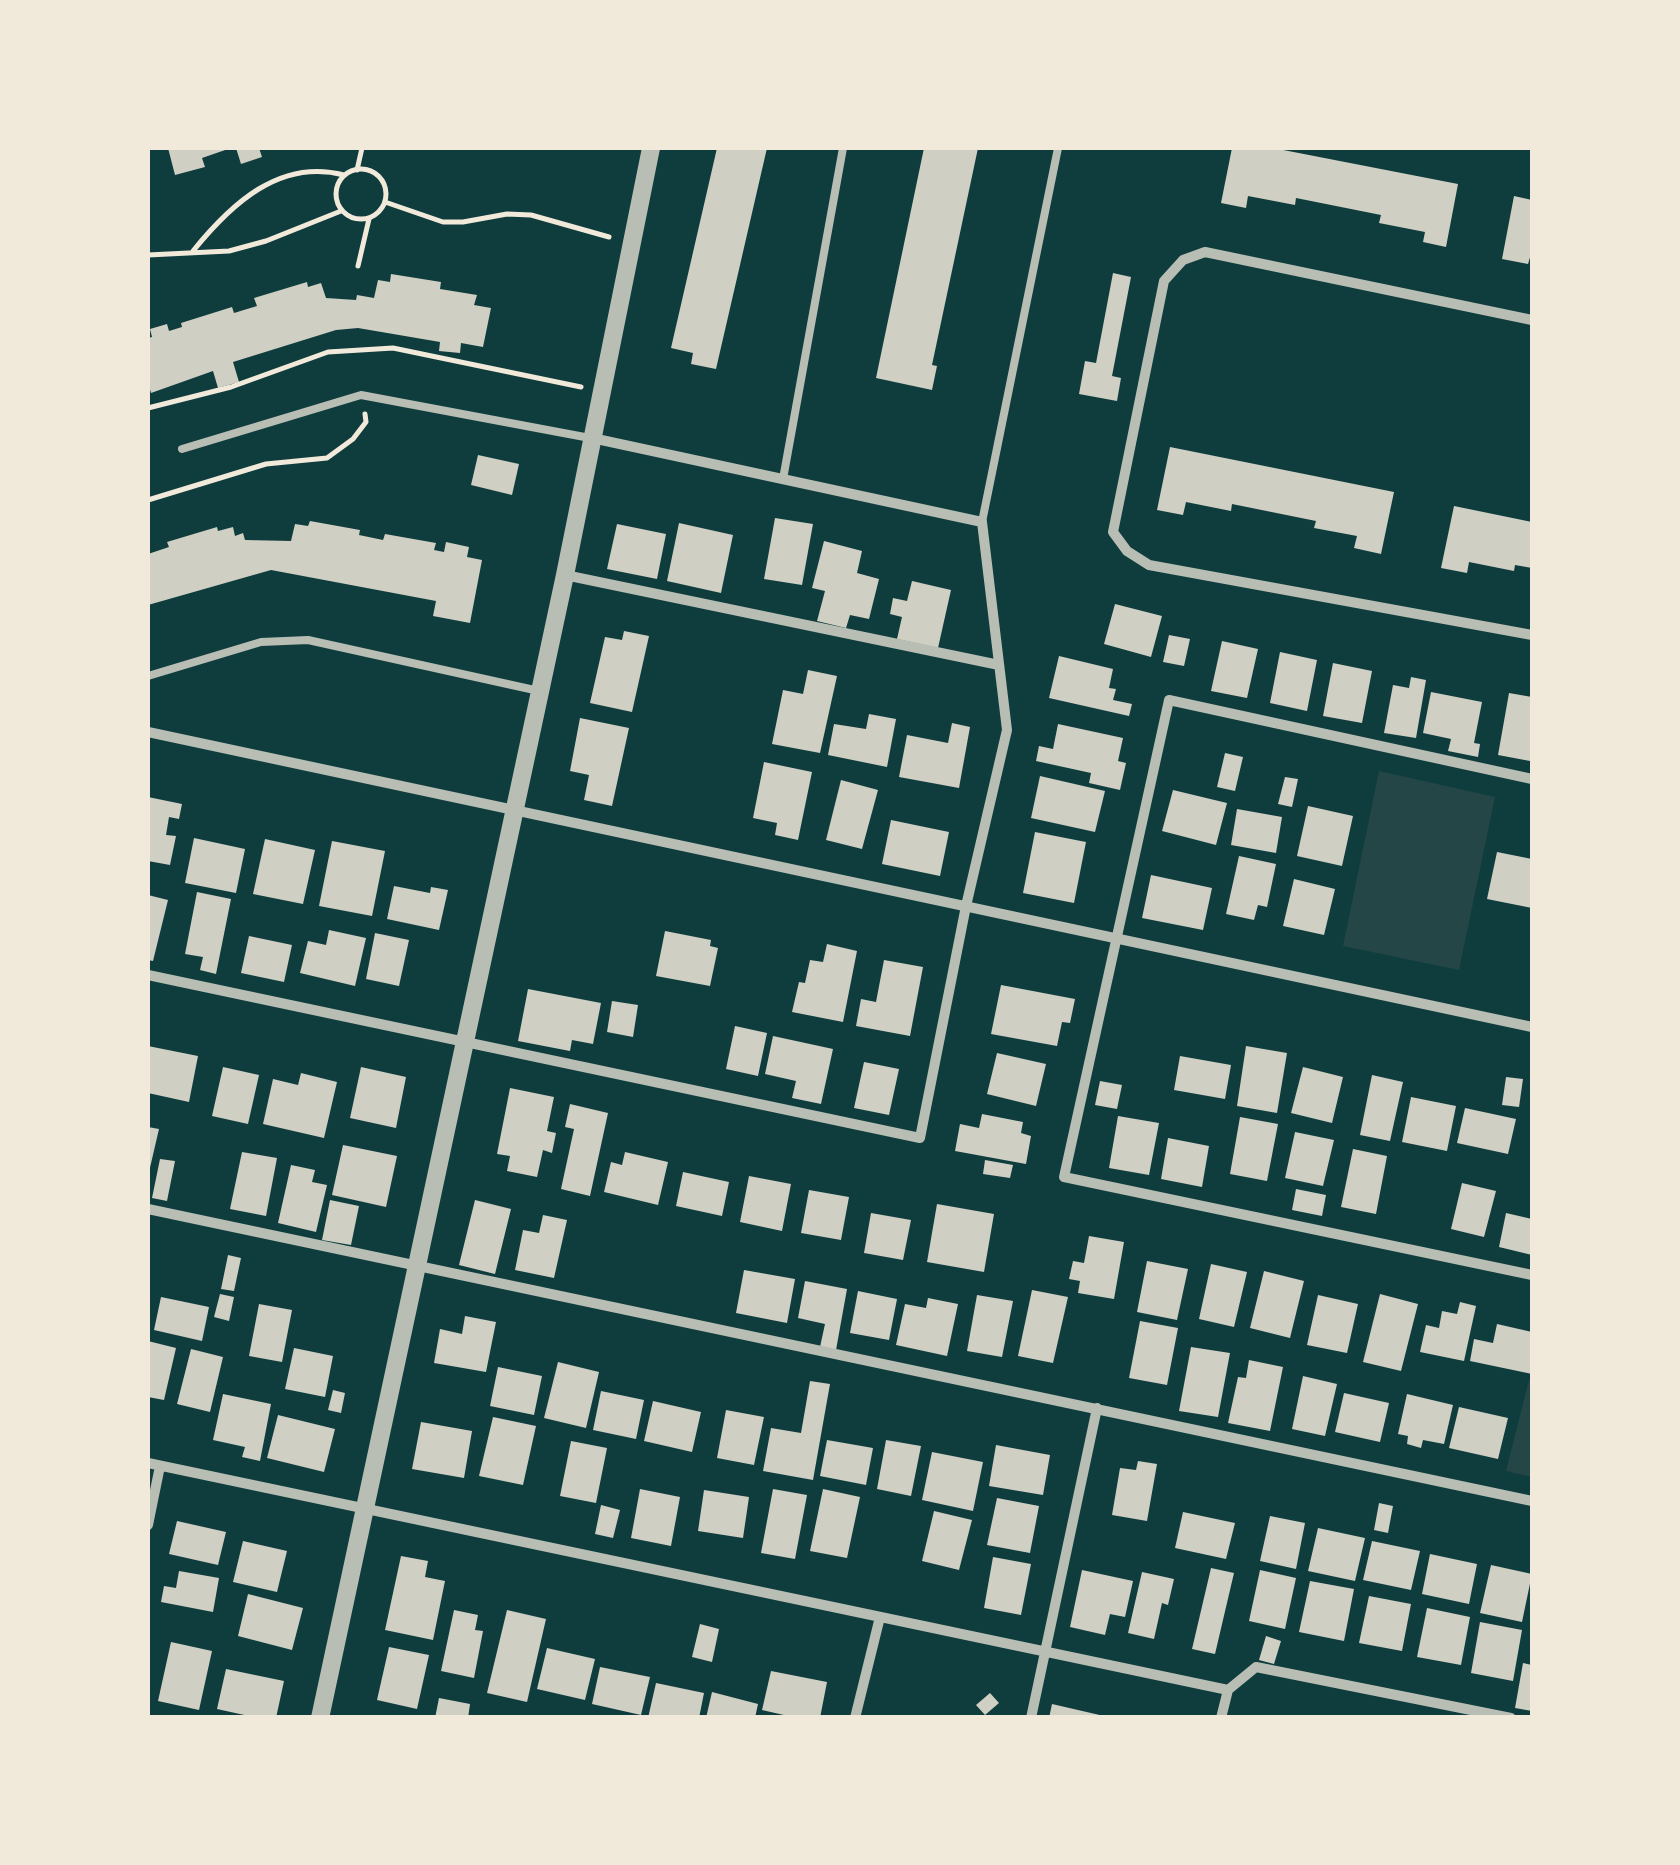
<!DOCTYPE html>
<style>
body{margin:0}
#map{position:relative;width:1680px;height:1865px;overflow:hidden;background:#0f3d3e;font-family:"Work Sans",sans-serif}
canvas{display:block}
.frame{position:absolute;inset:0;border:150px solid #f1e9da;pointer-events:none}
</style>
<div id="map">
<canvas width="1680" height="1865"></canvas>
<div class="frame"></div>
</div>
<script>
const c = document.querySelector('canvas').getContext('2d');
c.lineJoin = 'round';
function paint(path, color) { c.fillStyle = color; c.fill(path, 'evenodd'); }
function stroke(path, color, width, dash) { c.strokeStyle = color; c.lineWidth = width; c.lineCap = dash ? 'butt' : 'round'; c.setLineDash(dash || []); c.stroke(path); }
paint(new Path2D(`
 M1379 771 1495 797 1459 970 1343 946Z
 M1529 1380 1532 1381V1477L1506 1471Z`), '#244646');
paint(new Path2D(`
 M168 148H231L202 158 205 167 175 175Z
 M236 148H259L262 157 241 164Z
 M717 148H767L716 369 691 364 693 353 671 348Z
 M924 148H978L932 365 937 366 932 390 876 378Z
 M1232 148H1273L1458 184 1446 247 1423 242 1425 232 1379 223 1381 215 1296 198 1295 205 1248 196 1246 208 1221 203Z
 M1514 196 1532 200V251L1528 264 1502 259Z
 M1113 273 1131 277 1112 376 1121 378 1117 401 1079 394 1085 361 1096 363Z
 M391 274 441 282 440 289 477 295 474 305 491 308 483 347 461 343 460 353 439 351 440 342 358 328 336 330 233 362 239 382 218 388 213 371 151 393 148 382V338L152 337 150 329 167 324 169 331 182 327 181 323 232 307 234 313 257 306 254 298 307 282 308 287 321 283 326 298 356 300 357 295 374 298 378 280 390 282Z
 M1170 447 1394 492 1381 554 1354 548 1357 536 1314 528 1316 521 1232 504 1231 511 1186 502 1183 515 1157 510Z
 M478 455 519 464 512 495 471 485Z
 M1454 506 1532 522V568L1515 565 1514 571 1469 562 1467 573 1441 568Z
 M775 518 813 524 802 585 764 579Z
 M310 521 360 530 359 535 383 540 385 534 436 543 434 550 444 552 446 542 469 547 467 557 482 560 470 623 433 616 436 601 271 570 148 605V554L169 547 167 542 217 527 218 531 233 527 235 536 243 533 245 540 291 541 295 524 308 526Z
 M679 523 733 535 721 593 667 581Z
 M617 524 666 534 657 579 607 569Z
 M824 541 862 551 857 573 879 579 869 619 850 615 846 628 817 621 825 591 812 588Z
 M912 581 951 590 938 648 897 639 902 617 890 614 893 598 907 601Z
 M1115 604 1162 616 1151 657 1104 644Z
 M624 631 649 636 632 712 590 703 605 637 622 640Z
 M1169 635 1190 639 1184 666 1163 662Z
 M1222 641 1258 649 1247 698 1211 691Z
 M1280 652 1317 660 1307 711 1270 703Z
 M1059 656 1113 669 1109 688 1116 689 1113 700 1132 704 1129 716 1049 698Z
 M1333 663 1372 671 1362 723 1323 716Z
 M808 670 837 676 820 753 772 744 783 690 803 694Z
 M1411 677 1426 680 1416 738 1384 733 1393 685 1409 688Z
 M1431 692 1482 702 1474 743 1480 744 1478 757 1448 751 1451 739 1423 733Z
 M1509 693 1532 697 1530 761 1498 755Z
 M869 714 896 719 887 767 828 755 834 724 866 729Z
 M580 718 629 728 612 806 584 800 589 775 570 771Z
 M952 723 970 727 959 788 899 777 907 735 948 743Z
 M1058 724 1123 738 1118 761 1126 763 1120 790 1089 783 1091 773 1036 761 1039 746 1053 749Z
 M1225 753 1243 757 1235 791 1217 787Z
 M764 762 812 772 798 840 775 835 777 823 753 818Z
 M1040 776 1105 791 1095 832 1031 818Z
 M1285 777 1298 779 1292 807 1278 804Z
 M841 780 878 790 862 849 826 840Z
 M1173 790 1227 803 1216 845 1162 831Z
 M148 797 182 804 179 819 169 817 166 835 176 836 170 865 148 861Z
 M1308 806 1353 816 1342 866 1297 856Z
 M1237 809 1282 817 1276 853 1231 845Z
 M891 820 949 832 940 876 882 864Z
 M1035 832 1086 842 1074 903 1023 893Z
 M194 838 245 849 236 893 185 883Z
 M265 839 315 850 303 904 253 894Z
 M332 841 385 851 372 916 319 906Z
 M1497 852 1532 859V908L1487 899Z
 M1239 856 1276 864 1267 907 1258 905 1254 920 1226 914Z
 M1151 875 1212 888 1203 930 1142 918Z
 M1294 879 1335 889 1324 935 1283 926Z
 M394 886 430 893 431 887 448 890 439 930 387 919Z
 M197 892 231 899 216 974 200 970 203 957 185 954Z
 M148 895 168 900 153 961 148 960Z
 M329 930 366 938 355 986 300 973 308 941 326 945Z
 M665 931 711 940 710 946 718 948 710 986 656 976Z
 M375 933 409 940 399 986 366 979Z
 M249 936 292 945 284 982 241 973Z
 M827 944 857 951 843 1022 792 1012 799 982 805 983 810 960 823 962Z
 M884 960 923 967 910 1036 856 1026 861 999 876 1002Z
 M1001 985 1075 999 1070 1023 1062 1022 1057 1046 991 1034Z
 M528 989 601 1003 593 1044 572 1040 570 1051 518 1041Z
 M612 1001 638 1005 633 1037 607 1032Z
 M735 1026 767 1033 758 1076 726 1069Z
 M773 1036 833 1049 821 1104 792 1098 796 1081 765 1074Z
 M148 1046 198 1056 189 1102 148 1093Z
 M1246 1046 1287 1053 1277 1113 1237 1106Z
 M997 1053 1046 1064 1036 1106 987 1094Z
 M1180 1056 1231 1065 1225 1099 1174 1090Z
 M864 1062 899 1069 889 1115 854 1108Z
 M223 1067 259 1075 248 1124 212 1116Z
 M361 1067 406 1077 396 1128 350 1118Z
 M1303 1067 1343 1077 1332 1123 1291 1113Z
 M301 1073 337 1082 324 1138 263 1124 273 1079 298 1085Z
 M1372 1075 1403 1082 1390 1141 1360 1135Z
 M1506 1077 1523 1079 1519 1107 1502 1105Z
 M1100 1081 1122 1085 1117 1109 1095 1105Z
 M510 1088 554 1097 547 1131 556 1133 552 1153 543 1150 537 1177 507 1171 510 1156 497 1154Z
 M1411 1097 1456 1106 1447 1151 1402 1142Z
 M570 1104 608 1113 590 1196 561 1189 574 1129 565 1127Z
 M1465 1108 1516 1119 1508 1154 1457 1143Z
 M982 1114 1023 1122 1021 1133 1031 1136 1026 1164 955 1151 960 1124 979 1128Z
 M1118 1116 1159 1123 1149 1175 1109 1168Z
 M1240 1117 1278 1124 1267 1181 1230 1174Z
 M148 1127 159 1129 149 1172H148Z
 M1295 1132 1334 1140 1323 1186 1285 1178Z
 M1168 1138 1209 1146 1202 1187 1161 1179Z
 M343 1145 397 1156 386 1207 332 1195Z
 M1353 1149 1387 1156 1376 1214 1341 1207Z
 M242 1152 277 1158 266 1216 230 1209Z
 M625 1152 668 1162 658 1205 604 1192 611 1162 622 1165Z
 M160 1159 175 1161 167 1201 152 1198Z
 M985 1160 1013 1165 1010 1178 983 1174Z
 M291 1165 315 1170 312 1182 327 1185 316 1232 278 1223Z
 M683 1172 729 1182 722 1216 676 1206Z
 M749 1176 791 1184 782 1231 740 1222Z
 M1462 1183 1496 1191 1484 1237 1451 1229Z
 M1296 1189 1326 1195 1322 1216 1292 1210Z
 M809 1190 849 1197 841 1240 801 1233Z
 M330 1200 359 1206 351 1245 322 1240Z
 M475 1200 511 1209 495 1274 459 1265Z
 M937 1204 994 1214 984 1272 927 1262Z
 M871 1213 911 1220 903 1260 864 1253Z
 M1506 1213 1532 1219V1255L1499 1247Z
 M543 1215 567 1220 554 1278 515 1270 523 1230 539 1233Z
 M1089 1236 1124 1242 1114 1299 1078 1293 1080 1281 1069 1279 1073 1261 1084 1263Z
 M228 1255 241 1258 234 1291 221 1289Z
 M1147 1261 1188 1269 1177 1320 1137 1312Z
 M1211 1264 1247 1272 1234 1327 1199 1319Z
 M744 1270 795 1279 787 1323 736 1313Z
 M1264 1271 1304 1281 1290 1338 1250 1328Z
 M805 1281 847 1289 836 1350 820 1347 825 1324 798 1318Z
 M1032 1290 1068 1297 1053 1363 1018 1356Z
 M858 1291 897 1299 889 1340 850 1333Z
 M220 1294 234 1297 229 1321 214 1317Z
 M1380 1294 1418 1304 1401 1371 1363 1362Z
 M977 1295 1013 1301 1002 1357 967 1351Z
 M1318 1295 1358 1304 1347 1353 1307 1345Z
 M161 1297 209 1307 202 1341 154 1330Z
 M928 1298 958 1304 947 1356 896 1345 905 1304 926 1308Z
 M1460 1302 1476 1306 1464 1361 1420 1352 1426 1325 1439 1328 1442 1311 1457 1314Z
 M259 1304 292 1310 282 1362 249 1356Z
 M465 1316 496 1322 486 1372 434 1363 440 1329 462 1334Z
 M1140 1321 1178 1328 1167 1385 1129 1378Z
 M1497 1324 1532 1332V1374L1470 1361 1474 1339 1493 1343Z
 M148 1341 176 1348 164 1400 148 1397Z
 M1191 1347 1230 1353 1218 1417 1179 1411Z
 M294 1348 333 1356 325 1397 285 1389Z
 M191 1349 223 1357 210 1412 177 1404Z
 M1249 1360 1283 1367 1270 1431 1228 1423 1238 1377 1246 1378Z
 M558 1362 599 1372 586 1428 544 1418Z
 M498 1367 542 1376 534 1415 490 1406Z
 M1303 1376 1337 1384 1325 1436 1292 1429Z
 M810 1381 830 1384 813 1480 763 1471 771 1428 801 1433Z
 M333 1390 345 1393 341 1413 328 1410Z
 M601 1391 644 1400 636 1439 593 1430Z
 M1344 1393 1389 1403 1380 1442 1335 1432Z
 M223 1394 271 1404 260 1461 242 1457 245 1447 213 1440Z
 M1407 1394 1453 1405 1444 1444 1423 1440 1421 1448 1407 1444 1408 1436 1398 1434Z
 M653 1401 701 1412 692 1452 644 1441Z
 M1459 1407 1508 1418 1498 1459 1449 1448Z
 M726 1410 764 1417 754 1465 717 1458Z
 M278 1415 335 1429 324 1472 267 1458Z
 M493 1417 536 1426 523 1485 479 1476Z
 M421 1422 472 1431 464 1478 412 1469Z
 M827 1440 873 1448 866 1485 820 1476Z
 M886 1440 921 1446 911 1496 877 1489Z
 M571 1441 607 1448 596 1503 560 1496Z
 M996 1445 1050 1455 1043 1495 989 1486Z
 M932 1452 983 1462 973 1511 922 1500Z
 M1138 1461 1157 1464 1147 1521 1112 1515 1120 1468 1136 1470Z
 M640 1489 680 1497 671 1546 631 1538Z
 M773 1489 807 1495 795 1559 761 1553Z
 M823 1489 860 1497 847 1558 810 1551Z
 M704 1490 749 1497 743 1538 698 1531Z
 M997 1498 1039 1506 1030 1553 987 1545Z
 M1379 1503 1393 1506 1388 1533 1374 1530Z
 M601 1505 620 1510 613 1538 595 1534Z
 M934 1511 972 1520 959 1570 922 1561Z
 M1183 1512 1235 1523 1226 1559 1175 1548Z
 M1270 1516 1305 1523 1296 1569 1260 1561Z
 M177 1521 226 1532 218 1565 169 1554Z
 M1318 1528 1365 1538 1355 1581 1308 1571Z
 M243 1541 287 1551 277 1592 233 1582Z
 M1372 1541 1420 1551 1411 1590 1363 1580Z
 M1430 1554 1477 1564 1469 1604 1422 1594Z
 M401 1556 428 1561 425 1577 445 1581 433 1640 385 1630Z
 M993 1557 1031 1564 1021 1615 984 1608Z
 M1491 1565 1532 1574 1522 1622 1480 1613Z
 M1211 1568 1234 1573 1215 1654 1192 1649Z
 M1082 1570 1133 1581 1125 1617 1110 1614 1105 1635 1070 1627Z
 M1260 1570 1296 1578 1285 1629 1249 1621Z
 M179 1571 219 1578 213 1612 161 1602 164 1586 176 1588Z
 M1142 1572 1174 1579 1168 1605 1162 1603 1154 1639 1128 1633Z
 M1310 1581 1354 1589 1344 1641 1299 1632Z
 M248 1594 303 1608 292 1650 238 1636Z
 M1369 1596 1411 1604 1402 1651 1359 1643Z
 M1427 1608 1470 1617 1461 1665 1417 1657Z
 M454 1610 478 1615 475 1630 483 1631 474 1678 441 1671Z
 M507 1610 546 1619 527 1702 487 1693Z
 M1480 1622 1522 1630 1513 1681 1471 1673Z
 M700 1624 719 1629 712 1662 692 1657Z
 M1266 1636 1281 1641 1274 1664 1259 1660Z
 M171 1642 212 1651 199 1710 158 1701Z
 M389 1647 429 1655 417 1709 377 1700Z
 M547 1648 595 1659 585 1700 537 1689Z
 M1523 1663 1532 1665V1711L1515 1708Z
 M600 1667 650 1677 641 1715 592 1704Z
 M226 1669 284 1681 276 1718H258L217 1709Z
 M771 1671 827 1682 820 1718H797L762 1710Z
 M656 1683 704 1693 699 1718H648Z
 M712 1692 758 1704 755 1718H706Z
 M990 1693 999 1703 985 1715 976 1705Z
 M439 1698 470 1704 468 1718H435Z
 M1052 1704 1104 1716V1718H1049Z`), '#cfcfc3');
stroke(new Path2D(`
 M336 194a25 25 0 1 1 50 0a25 25 0 1 1-50 0Z
 M357 170 362 148
 M385 202 443 222H463L507 214 531 215 609 237
 M193 251C231 204 280 158 344 175
 M148 255 229 251 266 241 341 211
 M358 266 369 219
 M148 408 231 387 328 352 393 348 581 387
 M148 500 266 464 327 458 353 439 366 422 365 414`), '#f1e9da', 5);
stroke(new Path2D(`
 M182 449 361 395 590 438
 M783 479 843 148
 M982 522 1058 148
 M148 676 261 642 308 640 539 691`), '#b8beb3', 8);
stroke(new Path2D(`
 M1532 320 1205 252 1183 260 1164 281 1113 532 1127 551 1149 565 1532 635
 M565 575 999 665
 M148 732 1532 1027
 M1532 779 1169 700 1064 1177 1532 1275
 M148 975 920 1138 966 906 1007 730 982 522 592 438
 M148 1209 1532 1501
 M148 1463 1228 1690
 M148 1525 160 1466
 M855 1718 880 1617
 M1031 1718 1097 1408
 M1221 1718 1228 1690 1256 1667 1511 1718`), '#b8beb3', 10);
stroke(new Path2D(`
 M320 1718 565 575 651 148`), '#b8beb3', 18);
</script>
